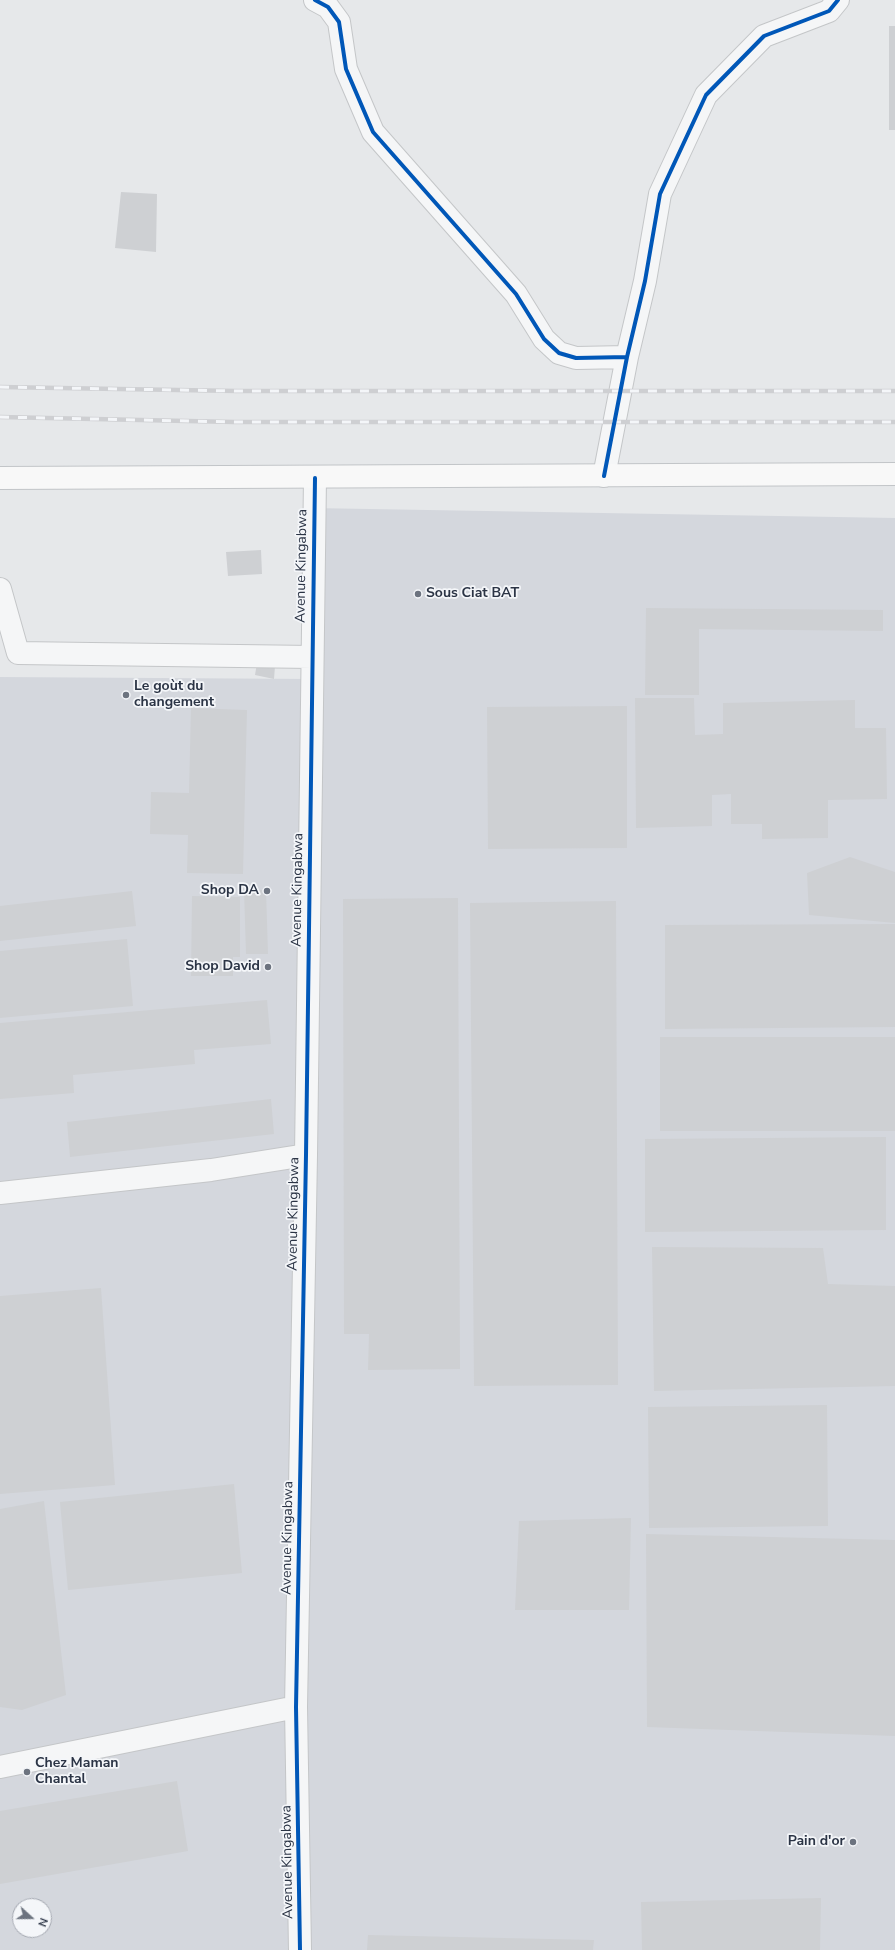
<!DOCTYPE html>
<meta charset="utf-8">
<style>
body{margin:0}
#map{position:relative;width:895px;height:1950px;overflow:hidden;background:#e6e8ea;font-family:"Nunito Sans",sans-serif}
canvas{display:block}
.north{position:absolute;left:12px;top:1898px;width:40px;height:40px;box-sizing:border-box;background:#f4f6f9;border:1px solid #a4a8b1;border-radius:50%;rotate:111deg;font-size:11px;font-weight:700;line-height:16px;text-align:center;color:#2b3445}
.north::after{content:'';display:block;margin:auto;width:14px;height:18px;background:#6c737f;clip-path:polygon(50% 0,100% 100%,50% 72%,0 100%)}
</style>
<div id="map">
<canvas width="895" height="1950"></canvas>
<div class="north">N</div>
</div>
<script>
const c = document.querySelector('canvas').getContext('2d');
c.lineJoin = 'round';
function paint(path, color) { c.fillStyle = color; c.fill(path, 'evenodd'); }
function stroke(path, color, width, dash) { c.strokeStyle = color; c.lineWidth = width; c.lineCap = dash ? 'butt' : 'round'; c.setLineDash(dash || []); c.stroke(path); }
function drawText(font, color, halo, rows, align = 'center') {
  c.font = font + ' "Nunito Sans",sans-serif'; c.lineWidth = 3.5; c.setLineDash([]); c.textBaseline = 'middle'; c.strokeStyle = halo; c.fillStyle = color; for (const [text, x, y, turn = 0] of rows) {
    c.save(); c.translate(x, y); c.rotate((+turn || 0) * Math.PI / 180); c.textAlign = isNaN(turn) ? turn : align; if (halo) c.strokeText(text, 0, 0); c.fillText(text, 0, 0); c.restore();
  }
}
paint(new Path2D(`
 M311 508 895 518V1950H0V677L311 679ZM20 1906H44V1930H20Z`), '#d4d7dd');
paint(new Path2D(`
 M889 26H895V130H889Z
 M121 192 157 194 156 252 115 248Z
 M261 550 262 574 228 576 226 552Z
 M646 608 883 610V631L699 629V695H645Z
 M257 663 275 666 274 679 255 675Z
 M635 698H694L695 735 723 734V703L855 700V728H886L887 799 828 800V838L762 839V824H731V794L712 795V826L636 828Z
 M627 706V848L488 849 487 707Z
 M191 708 247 710 243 874 187 873 188 835 150 834 151 792 189 793Z
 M850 857 895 872V923L809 915 807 873Z
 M244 890H266L268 954H246Z
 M132 891 136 926 0 941V906Z
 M192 896 240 897V957H233V976H191Z
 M458 898 460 1369 368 1370 369 1334H344L343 899Z
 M616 901 618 1385 474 1386 470 903Z
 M895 924V1027L665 1029V925Z
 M127 939 133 1006 0 1018V951Z
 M267 1000 271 1044 194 1050 195 1064 73 1075 74 1093 0 1099V1023Z
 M660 1037H895V1131H660Z
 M271 1099 274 1134 70 1157 67 1122Z
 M886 1137V1230L645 1232V1139Z
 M652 1247 823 1248 828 1284 895 1286V1386L654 1391Z
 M101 1288 115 1485 0 1494V1296Z
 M827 1405 828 1526 649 1528 648 1407Z
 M234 1484 242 1573 68 1590 60 1502Z
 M44 1501 66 1695 22 1710 0 1707V1509Z
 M631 1518 629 1610H515L519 1521Z
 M646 1534 895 1540V1736L647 1727Z
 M177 1781 188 1851 0 1884V1811Z
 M821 1898 820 1950H642L641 1902Z
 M368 1935 594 1940 593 1950H367Z`), '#ced0d3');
const minor = new Path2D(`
 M315 0 328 7 339 22 346 69 373 132 516 294 544 339 559 353 576 358 627 357
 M604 476 627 357 645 281 660 194 706 95 764 36 829 11 838 0
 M0 589 18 653 312 657
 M0 1193 211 1170 306 1155
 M0 1767 296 1707
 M300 1950 296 1707 306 1155 315 478`);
const major = new Path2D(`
 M0 478 895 474`);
stroke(minor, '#c4c6c8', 24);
stroke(major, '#c2c5c8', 24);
stroke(minor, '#f5f6f7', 22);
stroke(major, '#f8f8f8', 22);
const rail = new Path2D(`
 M0 387 237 391H895
 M0 417 234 422H895`);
stroke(rail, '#cecfd2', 4.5);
stroke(rail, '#f4f6f9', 3, [9]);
stroke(new Path2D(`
 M315 0 328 7 339 22 346 69 373 132 516 294 544 339 559 353 576 358 627 357
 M604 476 627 357 645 281 660 194 706 95 764 36 829 11 838 0
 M300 1950 296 1707 306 1155 315 478`), '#0057b8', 4);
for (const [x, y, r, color] of [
 [418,594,4,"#6c737f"],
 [126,695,4,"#6c737f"],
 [267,891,4,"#6c737f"],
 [268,967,4,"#6c737f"],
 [27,1772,4,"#6c737f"],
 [853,1842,4,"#6c737f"]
]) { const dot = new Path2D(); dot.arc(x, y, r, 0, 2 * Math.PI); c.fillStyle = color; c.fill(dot); stroke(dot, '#f4f6f9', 1.5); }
drawText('14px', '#2b3445', '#f4f6f9', [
 ["Avenue Kingabwa",302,566,-89],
 ["Avenue Kingabwa",298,890,-89],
 ["Avenue Kingabwa",294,1214,-89],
 ["Avenue Kingabwa",288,1538,-89],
 ["Avenue Kingabwa",288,1862,-91]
]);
drawText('bold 14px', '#2b3445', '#f4f6f9', [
 ["Sous Ciat BAT",426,594],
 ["Le goùt du",134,687],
 ["changement",134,703],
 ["Shop DA",259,891,"right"],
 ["Shop David",260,967,"right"],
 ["Chez Maman",35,1764],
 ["Chantal",35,1780],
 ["Pain d'or",845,1842,"right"]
], 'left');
</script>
